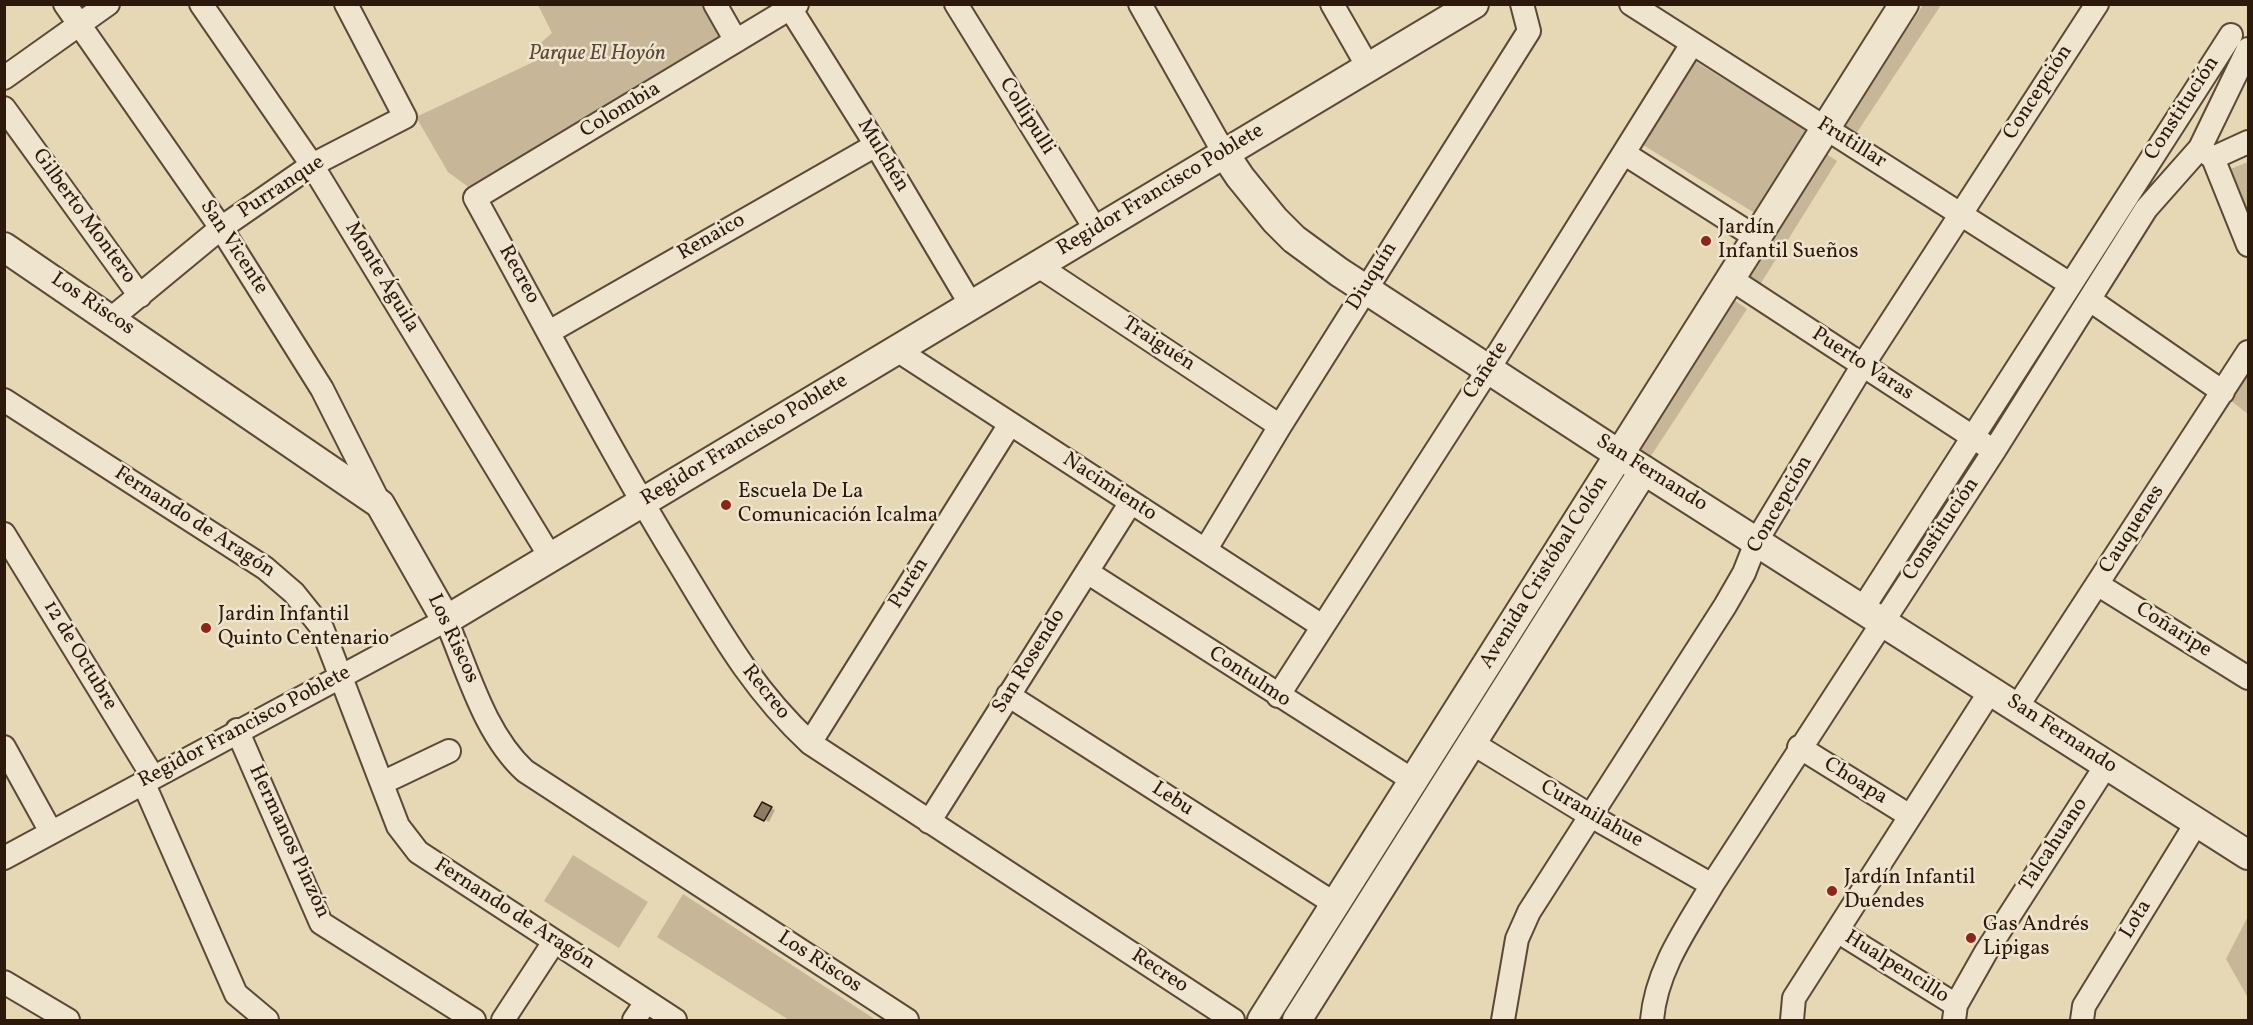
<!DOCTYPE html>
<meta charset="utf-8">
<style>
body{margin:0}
#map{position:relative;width:2253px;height:1025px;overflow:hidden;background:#e6d7b5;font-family:Vollkorn,serif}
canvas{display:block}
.frame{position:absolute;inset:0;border:6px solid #2d180c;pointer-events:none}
</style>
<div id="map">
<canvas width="2253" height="1025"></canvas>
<div class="frame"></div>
</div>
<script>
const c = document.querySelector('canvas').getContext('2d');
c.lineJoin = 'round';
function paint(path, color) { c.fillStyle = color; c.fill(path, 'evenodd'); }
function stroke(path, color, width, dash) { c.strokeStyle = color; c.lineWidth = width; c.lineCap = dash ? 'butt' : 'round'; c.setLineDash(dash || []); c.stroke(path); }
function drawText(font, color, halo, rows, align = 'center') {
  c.font = font + ' Vollkorn,serif'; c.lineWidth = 5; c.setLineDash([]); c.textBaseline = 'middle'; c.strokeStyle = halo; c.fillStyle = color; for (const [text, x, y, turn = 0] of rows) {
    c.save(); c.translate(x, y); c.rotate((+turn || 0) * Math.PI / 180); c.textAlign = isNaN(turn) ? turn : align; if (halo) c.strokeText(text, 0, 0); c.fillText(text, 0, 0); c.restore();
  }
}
paint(new Path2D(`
 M538 5H708L726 35 471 189 448 172 416 117 542 58 536 47 552 33Z
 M1923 5H1941L1850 143 1838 135Z
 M1696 62 1810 132 1758 215 1643 145Z
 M1825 153 1837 161 1758 288 1745 280Z
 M2248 162V221L2228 170Z
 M1734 300 1747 309 1651 456 1639 448Z
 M2248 367V414L2226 397Z
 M573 855 648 902 619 948 544 901Z
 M683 894 876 1020H789L657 937Z
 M2248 916V998L2226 959Z`), '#c7b798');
paint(new Path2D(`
 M762 804 775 810 769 822 756 815Z`), '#0003');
const building = new Path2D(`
 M762 802 772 807 764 821 754 816Z`);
paint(building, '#8d7b64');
stroke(building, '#2d180c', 1.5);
const minor = new Path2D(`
 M65 4 221 228 322 389 380 504
 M201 4 312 165 551 558
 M715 4 736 41
 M797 4 475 198C542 319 605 442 677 560 719 629 750 687 810 743L1233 1020
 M956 4 1096 230
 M1140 4 1224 153
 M1332 4 1368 67
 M1631 4 2070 284
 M790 8 876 145 971 305
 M4 78 108 4
 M4 108 140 296
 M2201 149 2213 158 2248 142
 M1625 154 1757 238
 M2213 158 2248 245
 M1037 265 1280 426
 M1731 279 1985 445
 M2090 300 2223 392
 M112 318 221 228 312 165 405 117 346 4
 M549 332 876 145
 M897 350 1322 626
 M4 400 265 568 294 593 322 628 398 826 418 852 675 1020
 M4 534 153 777
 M1206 549 1280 426 1529 31 1522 4
 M1087 572 1414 781
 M2097 584 2248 678
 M1863 608 2231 35
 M1008 695 1335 904
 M1278 696 1488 370 1692 44
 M2017 707 2248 352
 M237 730 321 923 474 1020
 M810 743 1010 424
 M1472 743 1591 816 1712 885
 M4 747 51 832
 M1799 747 1910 816
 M143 782 236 994 267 1020
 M382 783 449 751
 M929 822 1131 502
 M4 858 446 620C468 671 484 733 525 771L907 1020
 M1837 931 1956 1005
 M4 982 68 1020
 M503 1020 554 942
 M634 1020 646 1002
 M1503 1020 1517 939 1529 912 1725 606 1744 573 1757 540 1863 365 2097 4
 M1652 1020C1656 970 1687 927 1712 885L1994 451 2146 209 2200 148 2248 49
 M1792 1020 1794 998 1991 690
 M1954 1020 1956 1005 1986 952 2107 764
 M2082 1020 2084 1006 2197 822`);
const tertiary = new Path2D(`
 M1224 153 1240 177 1275 220 1294 239 1339 272 1620 455 2248 855
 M4 247 380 504 446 620 1474 4
 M1262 1020 1904 4
 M1297 1020 1644 470`);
stroke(minor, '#5b4836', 26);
stroke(tertiary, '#5b4836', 32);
stroke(minor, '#efe5cf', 22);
stroke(tertiary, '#efe5cf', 28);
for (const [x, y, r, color] of [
 [1706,241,6,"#8f2418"],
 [726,505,6,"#8f2418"],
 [206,628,6,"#8f2418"],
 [1832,891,6,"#8f2418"],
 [1971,938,6,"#8f2418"]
]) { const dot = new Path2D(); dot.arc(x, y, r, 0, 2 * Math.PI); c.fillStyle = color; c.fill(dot); stroke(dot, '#efe5cf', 2); }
drawText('italic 21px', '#5b4836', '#efe5cf', [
 ["Parque El Hoyón",597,55]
]);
drawText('21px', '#2d180c', '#efe5cf', [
 ["Concepción",2039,93,-57],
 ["Constitución",2183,109,-57],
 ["Colombia",621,111,-31],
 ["Collipulli",1026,117,58],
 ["Frutillar",1851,144,32],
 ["Mulchén",882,156,59],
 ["Purranque",282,188,-33],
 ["Regidor Francisco Poblete",1161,191,-31],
 ["Gilberto Montero",83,217,54],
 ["Renaico",712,238,-30],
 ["San Vicente",233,248,57],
 ["Recreo",518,275,61],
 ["Diuquín",1373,277,-58],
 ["Monte Águila",381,278,59],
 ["Los Riscos",92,305,34],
 ["Traiguén",1158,345,33],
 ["Puerto Varas",1862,365,33],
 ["Cañete",1487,371,-57],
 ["Regidor Francisco Poblete",745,441,-31],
 ["San Fernando",1651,474,32],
 ["Nacimiento",1109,488,33],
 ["Concepción",1781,505,-60],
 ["Fernando de Aragón",194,523,33],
 ["Constitución",1942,530,-56],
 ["Cauquenes",2133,530,-57],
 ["Avenida Cristóbal Colón",1545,573,-58],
 ["Purén",910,584,-58],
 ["Coñaripe",2173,631,32],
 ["Los Riscos",452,639,65],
 ["12 de Octubre",79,656,59],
 ["San Rosendo",1030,662,-58],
 ["Contulmo",1249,678,33],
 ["Recreo",765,693,51],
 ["Regidor Francisco Poblete",245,728,-28],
 ["San Fernando",2061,735,33],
 ["Choapa",1855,782,32],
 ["Lebu",1172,800,33],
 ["Curanilahue",1591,815,30],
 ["Hermanos Pinzón",288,842,65],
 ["Talcahuano",2055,845,-57],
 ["Fernando de Aragón",514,915,33],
 ["Lota",2137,920,-59],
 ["Los Riscos",819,963,33],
 ["Hualpencillo",1896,968,32],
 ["Recreo",1159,972,33]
]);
drawText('21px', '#2d180c', '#efe5cf', [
 ["Jardín",1718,229],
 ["Infantil Sueños",1718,253],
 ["Escuela De La",738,493],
 ["Comunicación Icalma",738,517],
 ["Jardin Infantil",218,616],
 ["Quinto Centenario",218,640],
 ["Jardín Infantil",1844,879],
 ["Duendes",1844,903],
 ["Gas Andrés",1983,926],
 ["Lipigas",1983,950]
], 'left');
</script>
